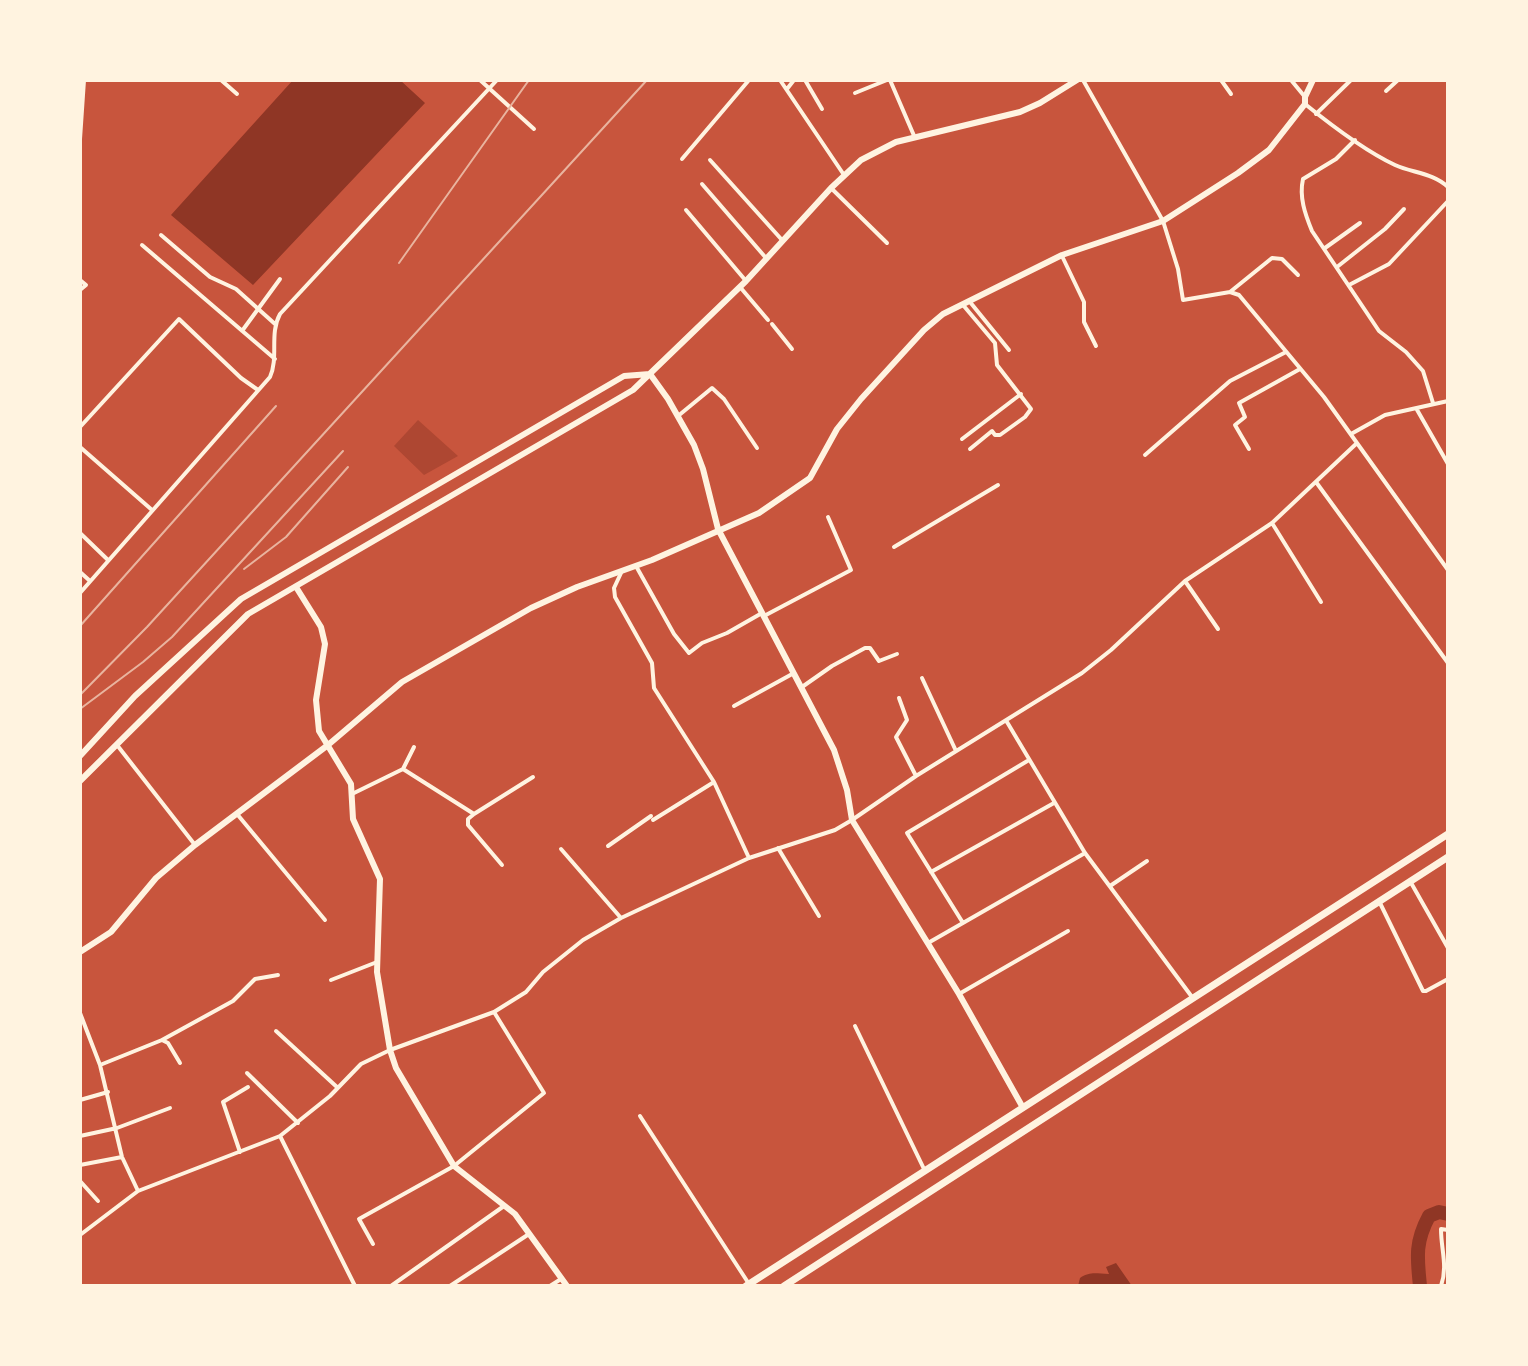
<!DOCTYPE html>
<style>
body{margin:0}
#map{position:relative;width:1528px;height:1366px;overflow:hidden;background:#c8553d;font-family:Merriweather,serif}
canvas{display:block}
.frame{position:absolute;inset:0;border:82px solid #fff3e0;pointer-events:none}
</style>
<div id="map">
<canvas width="1528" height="1366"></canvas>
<div class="frame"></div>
</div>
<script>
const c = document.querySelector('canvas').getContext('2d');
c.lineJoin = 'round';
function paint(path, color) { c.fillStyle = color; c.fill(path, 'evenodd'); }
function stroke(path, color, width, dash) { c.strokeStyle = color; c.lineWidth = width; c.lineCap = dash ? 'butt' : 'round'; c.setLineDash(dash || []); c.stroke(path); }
paint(new Path2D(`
 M418 420 458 456 424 475 394 446Z`), '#ae4732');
paint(new Path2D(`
 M293 80H400L425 103 253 285 171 215Z
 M1116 1263 1132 1286H1078L1080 1278C1091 1271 1096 1274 1109 1274L1106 1267Z`), '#8f3625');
stroke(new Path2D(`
 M1420 1286C1417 1257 1415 1242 1429 1216L1439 1212 1448 1214`), '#8f3625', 14);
stroke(new Path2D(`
 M221 80 237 94
 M480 80 534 129
 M780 80 844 175
 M805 80 822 109
 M890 80 915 138
 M1083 80 1163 221 1178 269 1183 300 1230 292 1239 295 1324 397 1448 570
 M1221 80 1231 94
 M1291 80 1305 97
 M787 89 794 80
 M1386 91 1398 80
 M855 93 887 80
 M1305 104C1331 125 1365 151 1395 165 1413 173 1433 173 1448 187
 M1316 114 1351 80
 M80 139 84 80
 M1355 140 1336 159 1303 179C1299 197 1305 214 1312 231L1379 331 1406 352 1423 371 1433 403
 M682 159 749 80
 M710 160 782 240
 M702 184 766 258
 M831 188 887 243
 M686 210 746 281
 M161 235 210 277 236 289 275 324
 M142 245 275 359
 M1325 248 1360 223
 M1062 256 1084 302V322L1096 346
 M1337 267 1385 229 1404 209
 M80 280 86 285 80 290
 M1349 285 1389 264 1448 201
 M740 287 768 320
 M1230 292 1272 258 1282 259 1298 275
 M970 302 1009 350
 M963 305 995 343 997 365 1031 409 1025 417 1000 435H995L992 431 970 449
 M772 324 792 349
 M242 331 280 279
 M1416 408 1448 464
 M678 416 712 388 724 399 757 448
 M80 427 179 319 241 378 258 390
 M1351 434 1385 415 1448 401
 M962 439 1021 394
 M80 447 152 510
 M1249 449 1235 425 1245 417 1239 403 1300 369
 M1145 455 1230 381 1286 352
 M1316 482 1448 663
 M1272 523 1321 602
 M80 533 108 560
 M894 547 998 485
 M636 566 674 634 689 653 702 643 727 633 762 613
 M80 572 90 581
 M621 573 614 588 615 597 652 663 654 688 714 782 749 858
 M1185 581 1218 629
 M80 593 270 377C279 357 269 334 280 314L497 80
 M764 616 851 570 828 517
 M922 678 956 751
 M802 687 832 666 865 648H870L879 661 897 654
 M899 698 907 720 896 737 916 776
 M734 706 794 673
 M1007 722 1085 853 1192 997
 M117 745 195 845
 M403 769 414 747
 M352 794 403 769 474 814 533 777
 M237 814 325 920
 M474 814 468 819V825L502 865
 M653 820 714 782
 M608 846 651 816
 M778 848 819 916
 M561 849 621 918
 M931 872 1054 803
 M1410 881 1448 948
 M1110 886 1147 861
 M1379 901 1423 991H1426L1448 979
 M963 923 907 833 1029 760
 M928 943 1085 853
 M331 980 377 962
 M959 994 1068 931
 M80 1013 100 1065 122 1157 138 1191
 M855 1026 924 1169
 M276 1031 338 1088
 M162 1040 233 1001 255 979 278 975
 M100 1065 162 1040 168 1043 180 1063
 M247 1073 298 1123
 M80 1100 108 1092
 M640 1116 749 1284
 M80 1136 117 1128 170 1108
 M280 1136 355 1286
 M240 1152 223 1102 248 1087
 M80 1165 122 1157
 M80 1181 98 1201
 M80 1235 138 1191 280 1136 330 1096 361 1064 390 1050 494 1012 526 992 543 972 583 940 621 918 749 858 835 830 852 820 916 776 1082 673 1111 650 1185 581 1272 523 1357 443
 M373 1244 359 1219 454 1166 544 1093 494 1012
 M391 1286 504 1206
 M450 1286 529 1234
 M550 1286 561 1279
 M1441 1286C1448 1266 1441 1250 1441 1229L1448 1230`), '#fff3e0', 4);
stroke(new Path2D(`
 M650 374 668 399 694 445 703 469 718 529 834 750 847 790 852 820 959 994 1022 1106
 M296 587 321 627 325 644 316 700 319 731 351 784 353 819 380 879 377 972 390 1050 396 1068 454 1166 515 1214 567 1286
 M80 952 111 932 156 878 195 845 328 745 402 682 531 608 577 587 652 560 759 513 810 478 837 429 861 399 924 330 943 314 1062 255 1163 221 1238 173 1269 150 1305 104V97L1313 80`), '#fff3e0', 6);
stroke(new Path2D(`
 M80 756 135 696 241 599 624 376 650 374
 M80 781 248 614 633 390 746 281 831 188 861 160 896 142 1020 112 1040 103 1077 80`), '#fff3e0', 6);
stroke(new Path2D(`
 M746 1286 1448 834
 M784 1286 1448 857`), '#fff3e0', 7);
stroke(new Path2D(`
 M399 263 529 80
 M244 569 286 537 348 467
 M80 626 276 406
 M80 695 147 627 647 80
 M80 709 143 662 172 637 343 451`), '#e9b49f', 2);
</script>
